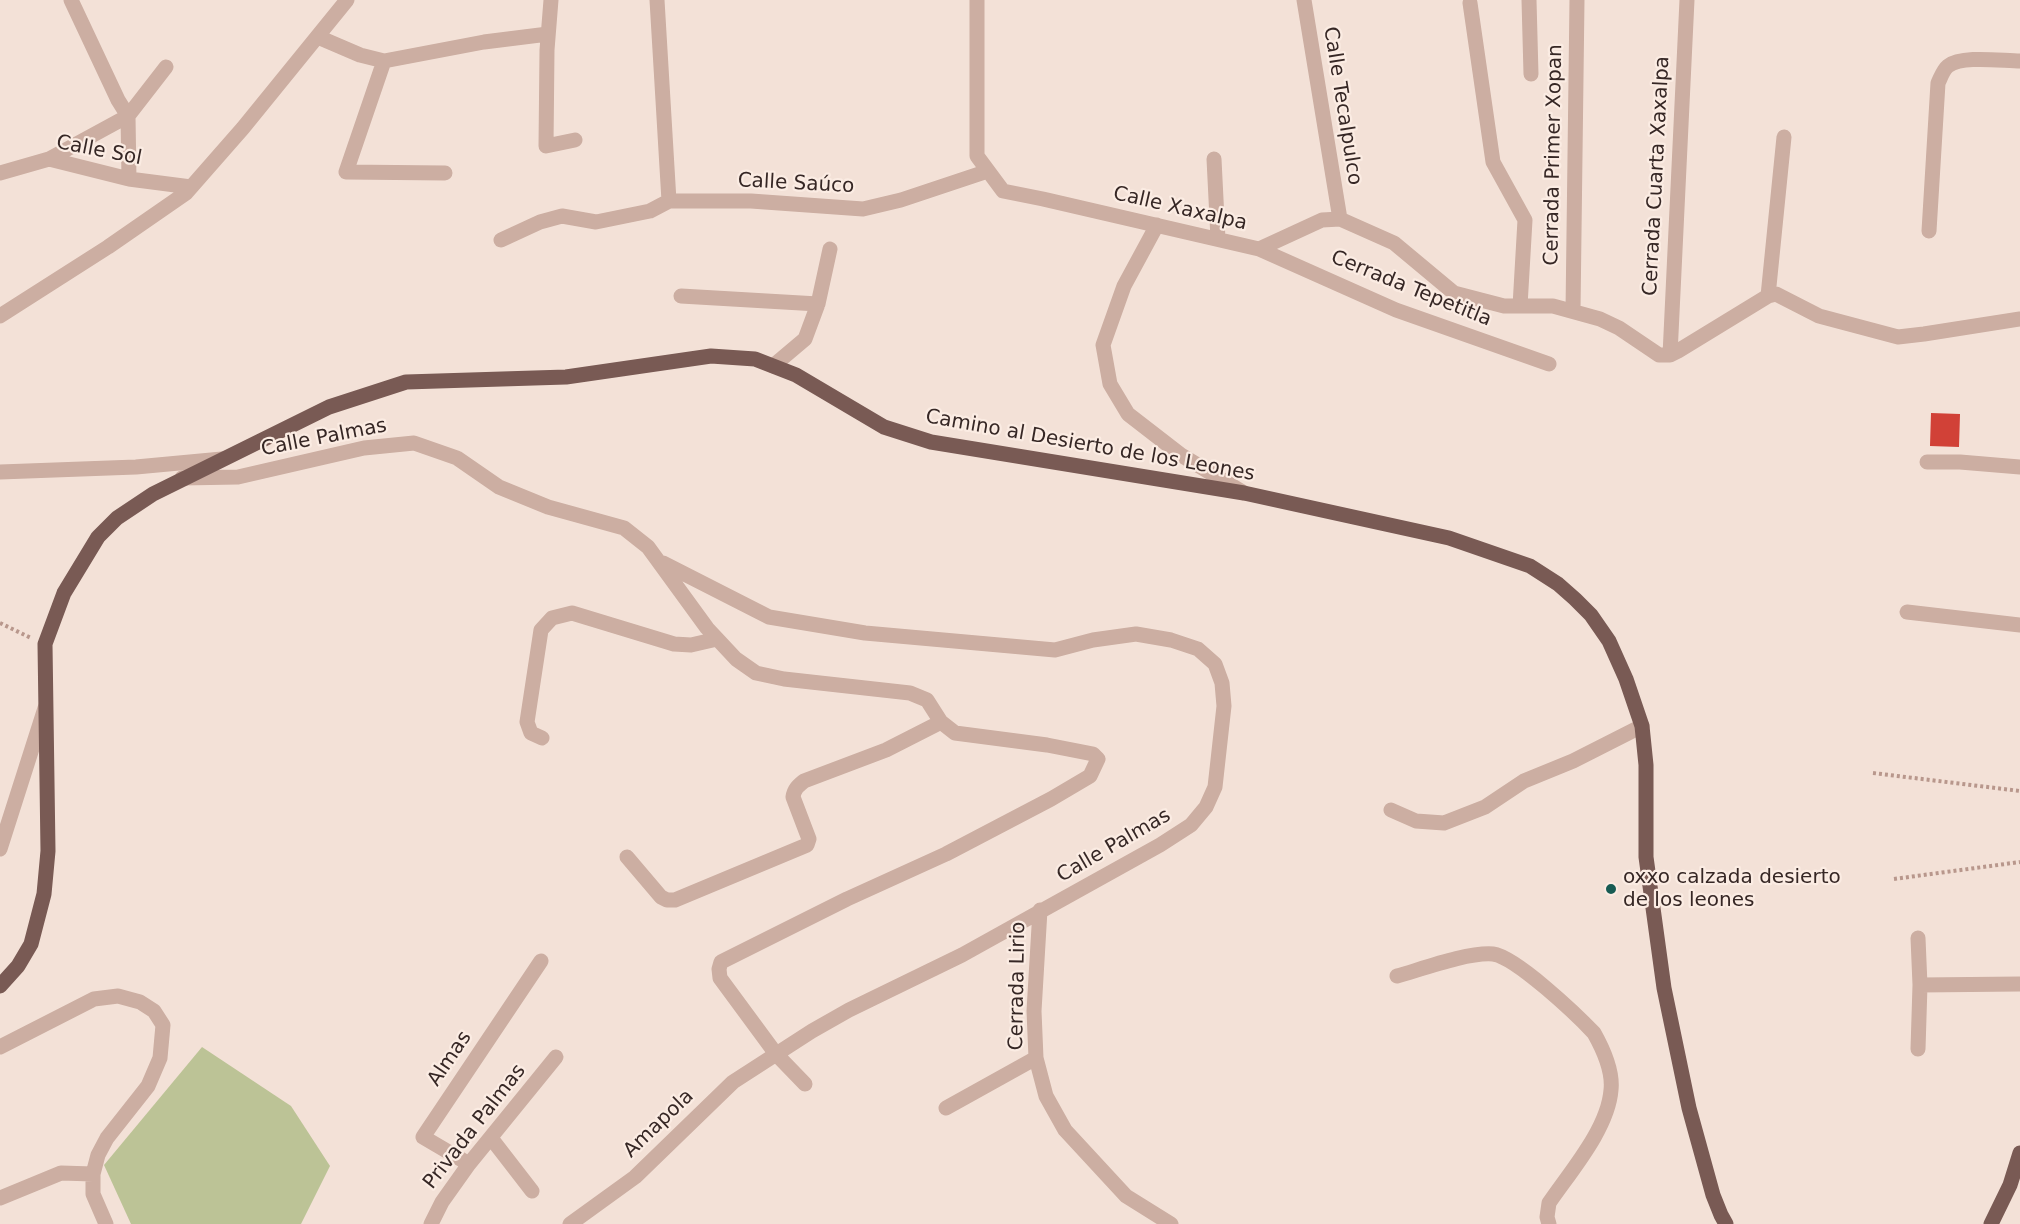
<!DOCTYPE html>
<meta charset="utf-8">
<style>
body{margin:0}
canvas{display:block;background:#f3e1d7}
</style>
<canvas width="2020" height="1224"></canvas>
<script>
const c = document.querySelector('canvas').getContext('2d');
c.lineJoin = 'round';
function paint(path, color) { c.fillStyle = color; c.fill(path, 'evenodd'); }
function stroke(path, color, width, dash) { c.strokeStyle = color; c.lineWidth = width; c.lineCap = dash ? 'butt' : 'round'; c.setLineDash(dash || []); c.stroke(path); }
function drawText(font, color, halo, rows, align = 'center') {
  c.font = font + ' "DejaVu Sans",sans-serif'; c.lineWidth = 4.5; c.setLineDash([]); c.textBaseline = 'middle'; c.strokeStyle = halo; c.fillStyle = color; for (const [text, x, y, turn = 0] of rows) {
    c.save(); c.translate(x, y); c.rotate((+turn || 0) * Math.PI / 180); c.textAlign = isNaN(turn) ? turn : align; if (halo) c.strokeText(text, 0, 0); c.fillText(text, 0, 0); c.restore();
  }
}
paint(new Path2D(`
 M202 1047 291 1106 330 1166 301 1224H131L104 1165Z`), '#bcc396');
paint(new Path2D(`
 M1931 413 1960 414 1959 447 1930 446Z`), '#d14137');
stroke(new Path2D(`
 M0 623 31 638
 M1873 773 2020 791
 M1894 879 2020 862`), '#b8978c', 4, [3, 3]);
stroke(new Path2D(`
 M71 0 118 100 128 116 129 179
 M551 0 547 50 546 146 575 140
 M657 0 669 201
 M977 0V156L1003 191 1043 199 1259 249 1396 310 1549 364
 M1304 0 1340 219
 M1529 0 1531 74
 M1470 3 1493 162 1525 220 1520 306
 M318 37 360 55 384 61 484 42 548 34
 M384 61 346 172 445 173
 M49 159 128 116 166 67
 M1214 159 1218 239
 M0 173 49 159 129 179 191 187
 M1157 225 1124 286 1103 345 1110 384 1128 414 1181 455 1244 493
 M1929 231 1938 83C1941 77 1943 70 1948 66 1962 55 2002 61 2020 61
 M501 240 540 222 562 216 596 222 650 211 669 201H751L863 209 901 200 988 171
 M1259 249 1322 220 1340 219 1394 243 1454 293 1504 306H1553L1600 319 1619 328 1659 355H1670L1678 351 1768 296 1776 294 1819 316 1898 337 1924 334 2020 319
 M681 296 818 304
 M1768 296 1784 137
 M1573 311 1577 0
 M0 316 108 247 186 193 243 128 347 0
 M1670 355 1687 0
 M773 366 805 339 818 304 830 249
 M1927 462H1960L2020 467
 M0 472 136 467 222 459
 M182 478 238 477 364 448 414 443 457 458 499 487 548 507 624 528 648 547 707 628 736 659 756 673 784 679 910 693 927 700 941 722 955 733 1047 745 1093 754 1098 759 1090 776 1051 799 946 854 847 899 721 962 719 969 720 978 776 1054 805 1084
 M1907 612 2020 625
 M542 738 531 733 527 722 541 630 552 618 572 613 674 644 691 645 717 639
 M1391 810 1416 821 1444 823 1485 807 1524 781 1573 761 1642 726
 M0 849 45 708
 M627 857 661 897 667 900H675L807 845 809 839 793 797C794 789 798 786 804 781L886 750 941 722
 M1040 910 1034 1011 1036 1058 1046 1096 1065 1130 1126 1196 1171 1224
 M1918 938 1920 985 1918 1049
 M1397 976C1422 969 1468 952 1493 954 1516 957 1577 1015 1594 1033 1603 1049 1613 1072 1611 1090 1608 1129 1570 1172 1549 1203L1547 1217 1549 1224
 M1920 985 2020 984
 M0 1047 94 999 118 996 140 1002 154 1011 163 1025 160 1058 148 1086 107 1138 98 1155 93 1174V1194L106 1224
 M946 1108 1036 1058
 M491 1138 532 1191
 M469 1164 423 1137 541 961
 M0 1198 61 1173 93 1174
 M431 1224 442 1202 469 1164 556 1057
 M570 1224 635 1177 733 1082 812 1031 849 1010 962 955 1160 845 1191 825 1206 807 1215 787 1224 706 1222 683 1215 664 1198 649 1171 640 1136 634 1093 640 1055 650 865 633 769 617 663 563`), '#ccaea2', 15);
stroke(new Path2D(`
 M0 986 18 966 31 944 44 894 48 851 45 644 64 593 98 537 117 518 153 494 329 407 406 382 566 377 711 356 755 359 796 375 884 427 931 442 1244 493 1449 538 1530 566 1558 584 1575 599 1591 615 1609 641 1626 679 1642 726 1646 765V857L1664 988 1689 1108 1713 1195 1721 1215 1726 1224
 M1991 1224 2010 1185 2020 1153`), '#795a54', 15);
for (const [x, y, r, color] of [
 [1611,889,6,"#175b53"]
]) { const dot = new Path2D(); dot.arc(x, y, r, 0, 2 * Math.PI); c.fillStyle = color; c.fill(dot); stroke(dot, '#fbece3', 2); }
drawText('20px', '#362725', '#fbece3', [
 ["Calle Tecalpulco",1342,106,81],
 ["Calle Sol",99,151,11],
 ["Cerrada Primer Xopan",1554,155,-89],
 ["Cerrada Cuarta Xaxalpa",1657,176,-87],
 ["Calle Saúco",796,184,3],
 ["Calle Xaxalpa",1180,209,13],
 ["Cerrada Tepetitla",1411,289,22],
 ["Calle Palmas",324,438,-11],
 ["Camino al Desierto de los Leones",1090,446,10],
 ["Calle Palmas",1114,846,-30],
 ["Cerrada Lirio",1018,986,-89],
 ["Almas",450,1059,-56],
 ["Amapola",659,1124,-44],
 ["Privada Palmas",475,1127,-52]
]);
drawText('20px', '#362725', '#fbece3', [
 ["oxxo calzada desierto",1623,878],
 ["de los leones",1623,901]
], 'left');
</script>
